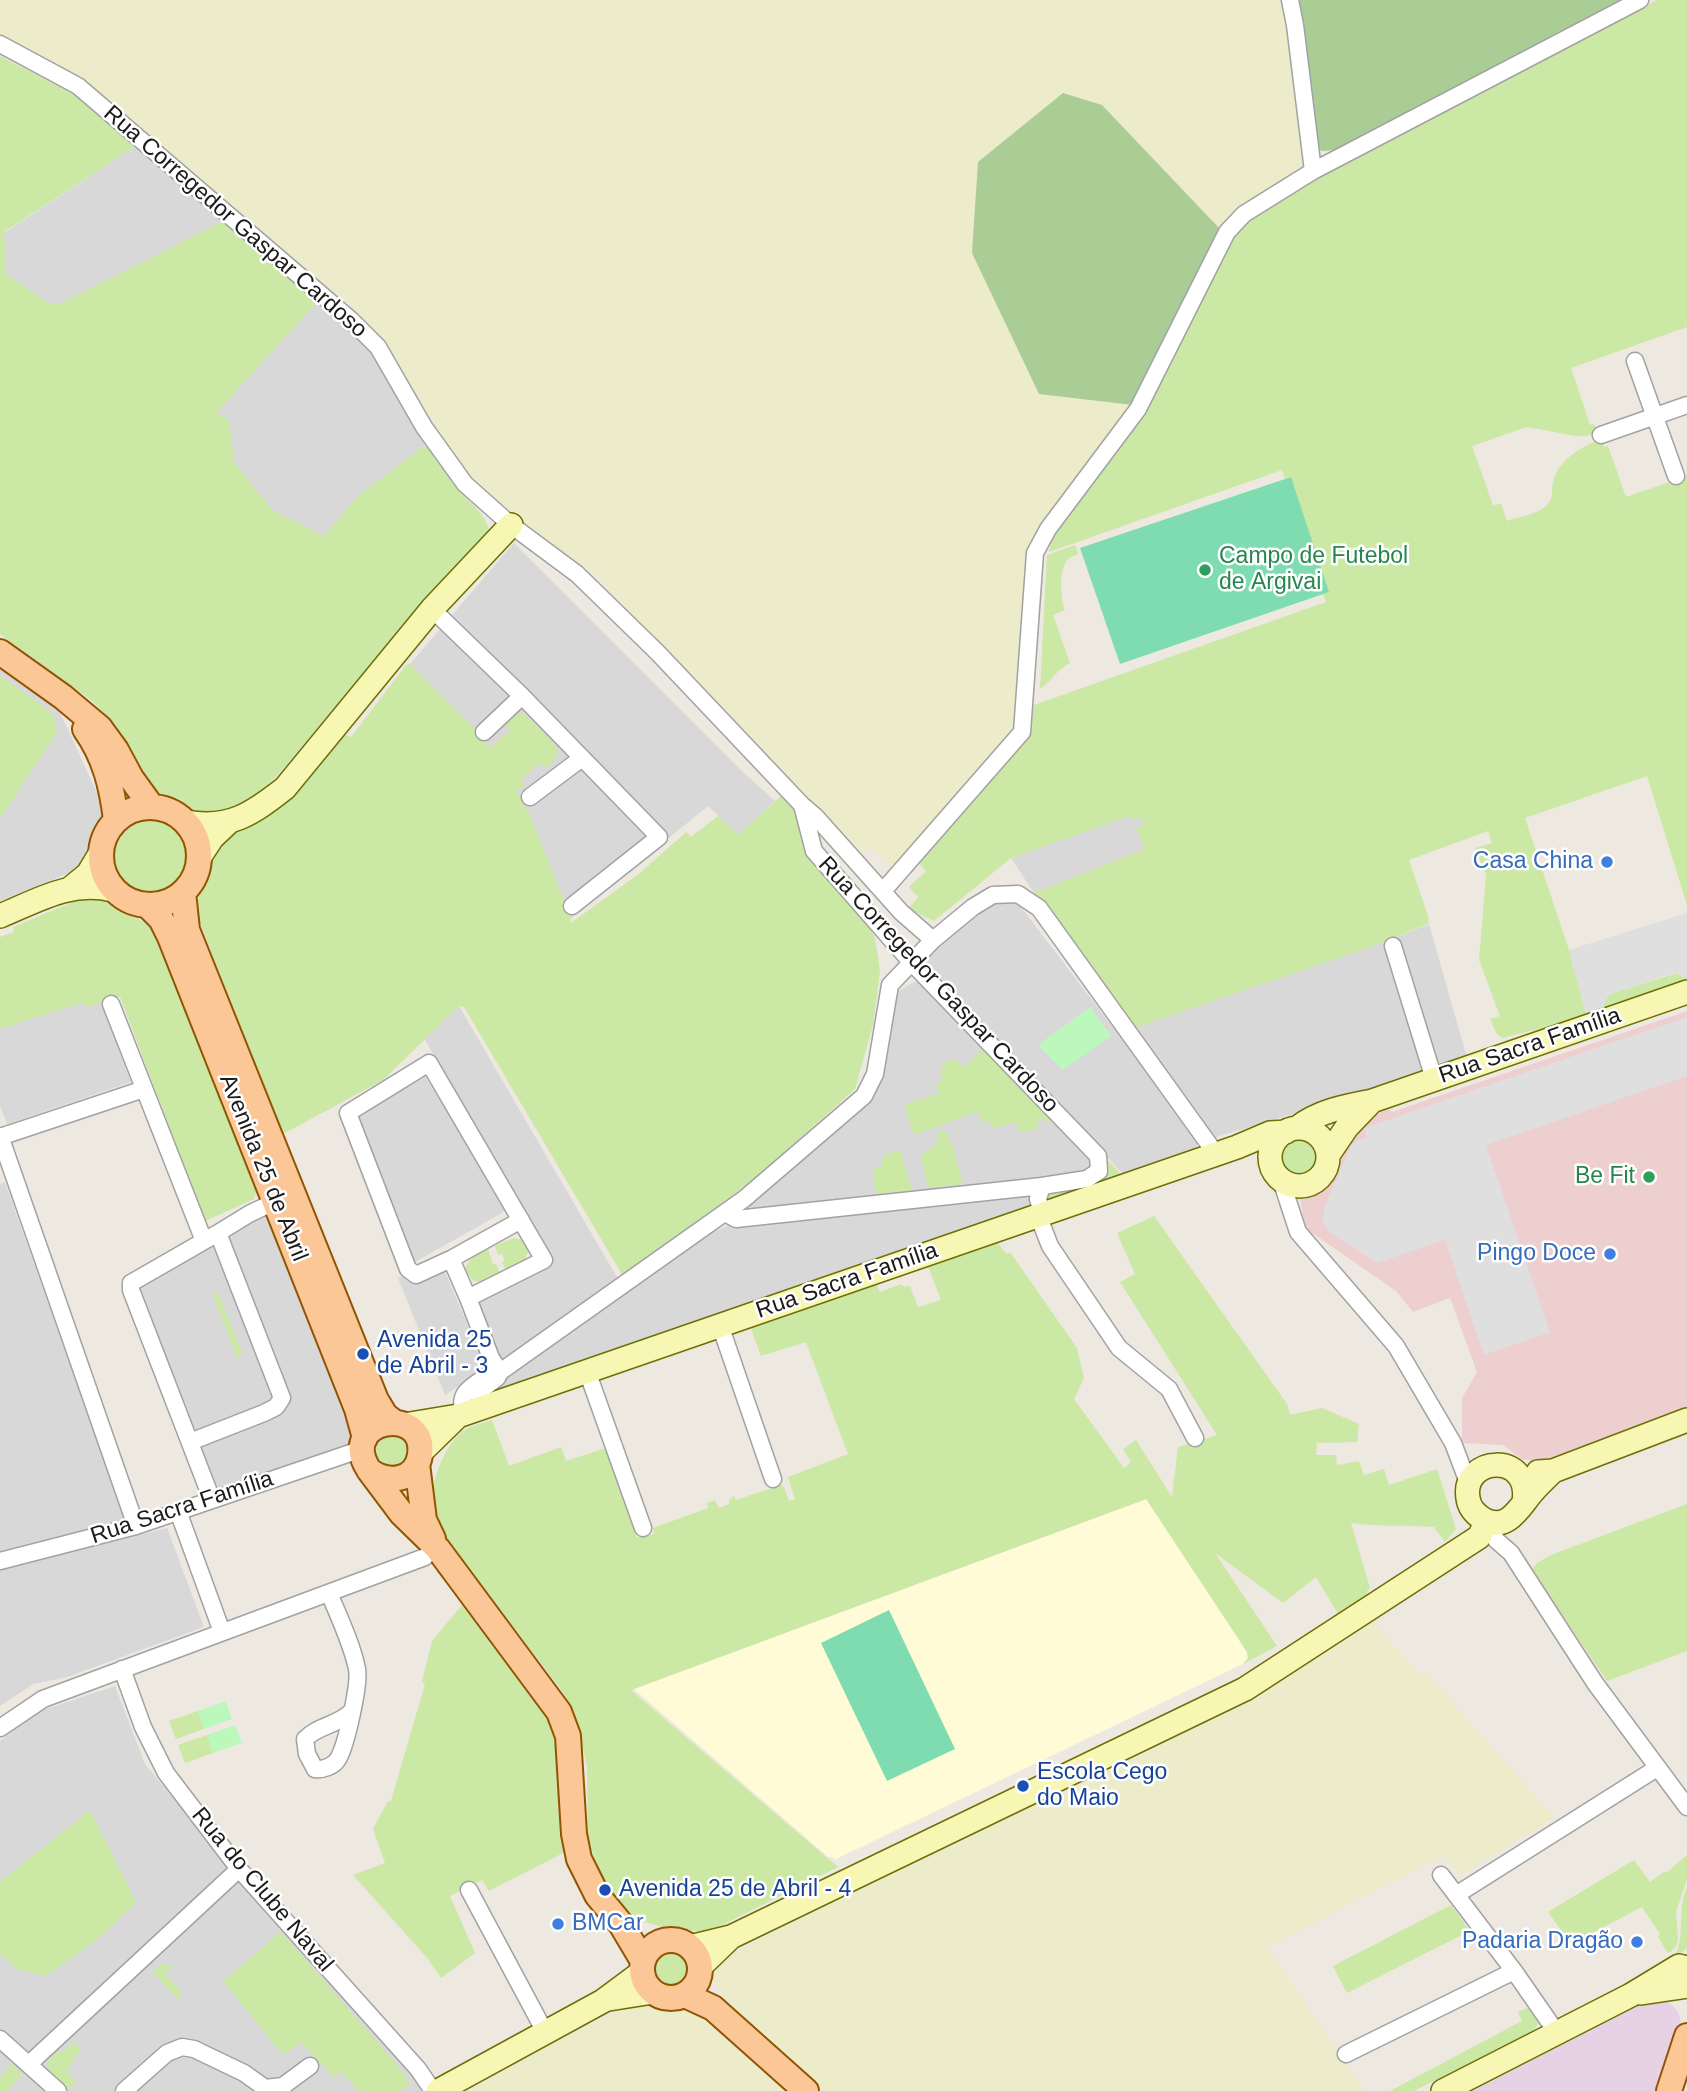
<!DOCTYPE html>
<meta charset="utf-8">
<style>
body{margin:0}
canvas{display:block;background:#ede8e0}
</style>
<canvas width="1687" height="2091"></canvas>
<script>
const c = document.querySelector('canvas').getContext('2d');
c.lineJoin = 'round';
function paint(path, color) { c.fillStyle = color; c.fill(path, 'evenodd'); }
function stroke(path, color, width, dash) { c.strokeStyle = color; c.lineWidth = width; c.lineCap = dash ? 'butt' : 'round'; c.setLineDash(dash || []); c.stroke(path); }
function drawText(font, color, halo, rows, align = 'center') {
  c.font = font + ' Arial,sans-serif'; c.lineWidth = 5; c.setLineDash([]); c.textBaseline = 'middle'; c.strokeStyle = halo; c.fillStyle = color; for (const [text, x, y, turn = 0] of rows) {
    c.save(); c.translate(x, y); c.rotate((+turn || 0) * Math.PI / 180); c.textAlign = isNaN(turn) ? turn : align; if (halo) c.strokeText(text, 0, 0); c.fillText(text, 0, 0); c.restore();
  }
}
paint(new Path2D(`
 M134 147 223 221 62 303H48L5 274 4 233Z
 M317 302 360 337 396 388 427 444 360 494 324 536 272 510 234 462 229 420 215 413Z
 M514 543 745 774 775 801 738 835 708 806 571 918 529 813 482 737 410 664Z
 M0 666 58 708 104 808 81 868 0 901Z
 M1130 815 1141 817 1144 824 1145 849 1034 893 1011 858Z
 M1014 898 1199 1140 1193 1154 1126 1177 922 960 994 900Z
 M1429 924 1467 1058 1437 1068 1397 937Z
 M1385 942 1428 1073 1210 1139 1134 1028Z
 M918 980 1089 1151 1092 1164 1090 1169 1086 1173 753 1211 748 1205 865 1103 895 993Z
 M98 995 131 1082 7 1124 0 1106V1028Z
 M459 1006 618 1279 500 1361 475 1300 550 1260 424 1038Z
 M425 1077 507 1206 502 1213 413 1263 350 1120Z
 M5 1182 125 1519 117 1526 0 1555V1184Z
 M1034 1190 1032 1208 489 1397 486 1391 699 1238 732 1224Z
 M271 1212 358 1429 347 1446 215 1491 138 1284Z
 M440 1260 486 1368 445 1395 398 1278Z
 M167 1528 204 1627 67 1677 33 1684 0 1706V1570Z
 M115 1686 145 1764 245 1886 433 2091H0V1741L37 1712Z`), '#d9d8d8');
paint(new Path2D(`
 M1687 1011V1409L1546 1462 1521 1459 1503 1445 1462 1443V1398L1477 1372 1450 1298 1413 1312 1396 1291 1305 1228 1300 1198 1318 1194 1335 1178 1344 1151 1361 1124 1388 1108 1392 1112Z`), '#eecfd0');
paint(new Path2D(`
 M1652 1999H1662L1672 2005 1677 2010 1681 2021 1656 2091H1473Z`), '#e6d2e4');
paint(new Path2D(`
 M1147 1499 1247 1652 1248 1658 1243 1664 836 1859 827 1856 634 1689Z`), '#fffbd7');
paint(new Path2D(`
 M0 0H1285L1307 166 1238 209 1219 228 1102 105 1133 405 1029 546 1017 722 894 871 870 848 860 857 591 570 575 562 502 508 477 486 446 446 387 344 356 311 94 88 0 37Z
 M1372 1620 1422 1677 1427 1673 1554 1818 1459 1875 1443 1856 1267 1947 1364 2091H824L723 1997 714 1982 715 1971 722 1960 772 1931 1251 1700Z
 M646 2004 695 2010 715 2023 792 2091H468L546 2046 630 2005Z`), '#ececcb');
paint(new Path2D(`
 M1657 0H1687V327L1571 368 1590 425 1594 424 1596 429C1595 436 1583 437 1576 436L1527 427 1472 446 1493 505 1501 504 1507 521C1519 517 1540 514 1548 504 1554 497 1551 490 1553 482 1558 460 1581 447 1601 439L1604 447 1608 446 1626 497 1687 476V905L1647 776 1525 818 1569 950 1586 1014 1551 1026 1502 1038 1497 1034 1490 1019 1500 1016 1479 960 1486 875 1475 848 1492 843 1488 831 1409 860 1428 916 1429 923 1385 942 1134 1028 1098 975 1034 893 1145 849 1136 828 1144 824 1141 817 1133 820 1130 816 1011 858 934 921 915 912 910 907 918 897 909 887 926 871 917 861 1021 743 1031 706 1326 602 1323 594 1329 592 1290 477 1285 479 1282 470 1049 552 1053 536 1144 410 1233 237 1247 223 1314 181Z
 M0 56 83 99 134 147 4 232 6 274 48 303H62L223 221 317 302 216 413 229 420 234 462 272 510 324 536 360 494 427 444C437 459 447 476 459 490 470 504 485 512 489 531L432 590 283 769C260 794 233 812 199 816L178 798 154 793 136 766 130 746 115 724 91 700 0 634Z
 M1075 545 1078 554C1075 555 1071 557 1068 559 1059 567 1060 600 1065 610L1053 615 1070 663C1056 670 1053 680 1040 689L1047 555Z
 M410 664 482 736 489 749 510 730 506 725C509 716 515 714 523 713L554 743 558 753 554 761 546 768 541 763 521 778 525 785 516 791 529 813 571 918V923L640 873 686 832 691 837 718 816 738 835 783 794 792 803 799 820 807 856 863 916 875 938 880 971 873 1025 855 1089 768 1167 679 1238 623 1276 464 1007 459 1006 383 1080 283 1134 196 913V903L205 882 213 853 230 835 256 824 283 805 340 738 347 735 351 737 406 665Z
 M0 675 53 714 57 732 0 819Z
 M113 857a40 40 0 1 1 80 0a40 40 0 1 1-80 0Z
 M83 898C88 898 95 897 100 898 108 899 148 923 152 930L257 1189 254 1199 205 1221 120 997 86 1007 84 1002 0 1029V937L14 932 13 927Z
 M1677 973 1687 980 1603 1008 1607 997 1613 993Z
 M984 1048 1057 1122 1056 1127 1051 1121 1045 1122 1043 1118 1037 1119 1039 1127 1020 1133 1016 1122 995 1128 987 1121 982 1122 977 1112 914 1135 904 1105 939 1093 936 1083 943 1080C938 1069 942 1066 950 1059L952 1061 957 1060 964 1067Z
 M942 1130 945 1131 952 1144 963 1184 929 1188 921 1159 925 1152 938 1144 936 1135Z
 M1279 1156a20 20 0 1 1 40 0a20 20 0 1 1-40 0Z
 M900 1150 912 1190 876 1194 872 1169 881 1167 884 1155Z
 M1106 1158 1121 1174 1119 1177 1049 1201 1047 1198 1044 1199 1045 1193 1062 1188Z
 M1154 1216 1287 1404 1290 1415 1322 1408 1359 1424 1357 1442 1317 1443 1316 1455H1336L1337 1465 1359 1461 1364 1475 1384 1469 1389 1485 1437 1469 1456 1529 1445 1542 1434 1527C1406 1525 1379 1527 1351 1523L1370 1588 1367 1591V1596L1338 1614 1316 1577 1283 1603 1215 1553 1277 1646 1243 1664 1248 1658 1247 1652 1146 1499 634 1689 632 1691 838 1867 712 1930 703 1932 659 1926 645 1922 623 1908 599 1873 588 1837 587 1766 575 1717 562 1691 442 1533C438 1523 434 1512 433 1501 430 1481 447 1440 466 1429 474 1425 483 1423 492 1420L509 1466 561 1447 566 1461 606 1448 637 1538 654 1534 653 1528 708 1508 707 1503 715 1500 719 1508 729 1504V1500L734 1496 736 1500 781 1485 784 1487 789 1501 795 1499 788 1477 848 1454 806 1342 761 1356 749 1323 875 1282 880 1292 901 1284 905 1287 910 1286 918 1307 941 1300 927 1264 996 1240 1006 1254 1010 1252 1077 1348 1084 1378 1074 1399 1124 1468 1131 1462 1123 1449 1136 1440 1172 1497 1178 1447 1217 1435 1120 1282 1135 1274 1117 1233Z
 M514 1238 524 1240 529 1250 524 1261 506 1270 502 1262 505 1261 502 1254 498 1255 495 1246Z
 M488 1249 493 1265 496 1264 500 1273 480 1282 473 1281 465 1269C469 1257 477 1255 488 1249Z
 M218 1292 243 1355 237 1358 213 1295Z
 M391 1434 402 1436 411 1445 406 1467 383 1468C372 1454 371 1441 391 1434Z
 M1687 1504V1651L1607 1681 1532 1570 1537 1563 1551 1555Z
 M442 1568 546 1713 556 1740 567 1851 489 1891 482 1880 450 1896 475 1953 441 1978 428 1959 353 1875 385 1863 373 1829 388 1801H391L425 1684 422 1682 432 1641 463 1604 436 1571Z
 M198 1711 204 1729 176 1739 169 1721Z
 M207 1735 213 1753 185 1763 178 1745Z
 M90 1810 136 1902 98 1939 46 1976 17 1969 0 1954V1882Z
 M1687 1855V1879L1676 1912 1678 1938 1677 1945 1670 1953 1666 1951 1658 1936 1660 1934 1642 1907 1571 1944 1548 1912 1634 1860 1650 1882 1664 1872 1666 1873Z
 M1687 1887V1948L1673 1959C1687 1937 1676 1911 1687 1887Z
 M1451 1905 1470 1931 1347 1993 1333 1966Z
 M281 1932 404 2073 410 2085 399 2091H358L341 2071 334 2078 301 2042 283 2055 223 1981Z
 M650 1969a21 21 0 1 1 42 0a21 21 0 1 1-42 0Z
 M163 1963 167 1965H174L165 1973 183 1994 177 1999 153 1972Z
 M1528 2008 1539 2023 1533 2031 1414 2091H1390L1522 2021 1518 2012Z
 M73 2042 81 2051 72 2058 74 2062 65 2070 76 2083 69 2089 50 2072 47 2063 57 2051 61 2053Z
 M12 2064 22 2074 7 2091H0V2078Z`), '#cbe8a5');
paint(new Path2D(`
 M1295 0H1625L1339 150 1321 151 1317 142Z
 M1063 93 1102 105 1219 228 1133 405 1039 394 972 253 978 162Z`), '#aacc95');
paint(new Path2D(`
 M1090 1007 1111 1036 1063 1070 1038 1045Z
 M226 1701 232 1719 204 1729 198 1711Z
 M235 1725 242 1743 213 1753 207 1735Z`), '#bcf8bc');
paint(new Path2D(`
 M1291 477 1329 592 1120 664 1080 548Z
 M889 1610 955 1749 887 1781 821 1643Z`), '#7edcb0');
paint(new Path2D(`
 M1687 913V980L1678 973 1671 974 1613 993 1607 997 1603 1008 1586 1014 1569 950Z
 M1687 1017V1076L1486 1145 1550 1332 1484 1355 1445 1240 1377 1263 1328 1231 1323 1221 1324 1208 1350 1147 1357 1140 1367 1137 1364 1128Z`), '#dfdfdf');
const street = new Path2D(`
 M1290 0 1295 25 1313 171
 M0 44 78 86 351 320 378 347 424 427 465 484 511 525 577 574 658 653 802 805 814 851 911 962 1098 1156 1099 1171 1087 1179 1042 1186 1038 1199 1042 1213
 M1635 361 1676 476
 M1601 435 1687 405
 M432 609 522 696 659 837 572 906
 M484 732 522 696
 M530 797 582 758
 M802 805 816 817 901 912 933 940
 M883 891 1022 732 1035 553 1048 529 1138 409 1227 232 1244 214 1313 171 1640 0
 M1393 946 1434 1079
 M111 1004 204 1241
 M0 1136 136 1526
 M0 1137 144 1089
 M1281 1180 1298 1232 1396 1346 1453 1443 1469 1485
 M725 1213 736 1219 1042 1186
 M1038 1215 1050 1246 1119 1348 1169 1389 1195 1438
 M218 1233 249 1214 276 1201
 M451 1259 468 1298
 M720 1325 773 1479
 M587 1371 643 1528
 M500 1372 491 1358 468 1298 544 1260 429 1063 348 1113 408 1269 416 1275 451 1259 521 1220
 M483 1407 479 1397 480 1391 497 1378 500 1372 744 1199 864 1096 875 1074 890 985 933 940 973 907 993 895 1018 894 1039 908 1216 1154
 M463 1414C459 1391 468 1390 485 1377
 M190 1442 264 1413 276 1407 282 1398 218 1233 131 1283V1290L212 1500
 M178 1511 222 1632
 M1490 1522 1496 1540 1511 1553 1595 1683 1687 1807
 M0 1561 136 1526 362 1449
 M329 1593C339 1617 352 1644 357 1669 360 1684 346 1746 338 1759 334 1766 323 1770 315 1769L307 1754 305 1739C317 1726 338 1725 351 1712
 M122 1669 143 1727 166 1773 239 1869 418 2069 433 2091
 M0 1728 43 1699 425 1557
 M1441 1875 1514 1971
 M469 1890 545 2032
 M1456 1895 1657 1768
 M0 2039 58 2091
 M1346 2054 1514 1971 1557 2033
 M29 2064 239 1869
 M124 2091 167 2053 182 2047 194 2049 244 2073 265 2088 283 2086 310 2066`);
const secondary = new Path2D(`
 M186 822C229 830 252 814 285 788L432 609 511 525
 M199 858 212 838 229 822
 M72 887 88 874 100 854
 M0 916C39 900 70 880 113 890
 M1297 1128C1318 1111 1346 1106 1372 1101L1687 992
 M1270 1157a29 29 0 1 1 58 0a29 29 0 1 1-58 0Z
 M1328 1155 1347 1127 1372 1101
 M404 1425 458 1416 1237 1147 1270 1133 1286 1132
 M420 1453 458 1416
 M1538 1472 1553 1471 1687 1420
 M1524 1502C1532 1451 1461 1456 1468 1498 1469 1507 1475 1514 1483 1519 1506 1532 1518 1510 1530 1495 1537 1486 1545 1479 1553 1471
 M690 1947 731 1937 1245 1689 1479 1537 1487 1521
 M700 1967 731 1937
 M1641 1993 1687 1986
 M609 1999 653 1992
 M438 2091 603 2001 642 1972
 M1443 2091 1631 1995 1679 1966 1687 1968`);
const primary = new Path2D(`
 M0 652 63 697 100 728 116 750 131 778 152 807
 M85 729C105 757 112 787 116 820
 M101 856a49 49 0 1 1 98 0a49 49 0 1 1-98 0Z
 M183 892 187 930 376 1400 385 1415 394 1422
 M148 906 161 919 170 937 357 1409 365 1438
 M417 1464 424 1520 433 1539
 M369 1470C386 1484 416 1482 420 1455 427 1403 336 1419 369 1470L402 1514 438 1549 559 1712 568 1736 574 1834 579 1859 597 1895 621 1924 643 1961
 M642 1969a29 29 0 1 1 58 0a29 29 0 1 1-58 0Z
 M685 1995 713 2008 806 2091
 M1669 2091 1687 2036`);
stroke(street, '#a2a2a2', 19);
stroke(secondary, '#6c6f05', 26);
stroke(primary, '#915501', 28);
stroke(street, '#fff', 16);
stroke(secondary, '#f8f6b3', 23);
stroke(primary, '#fbc797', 24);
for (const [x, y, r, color] of [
 [1205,570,7,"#2e9e5b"],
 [1607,862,7,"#3f7fe0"],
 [1649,1177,7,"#2e9e5b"],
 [1610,1254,7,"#3f7fe0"],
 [363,1354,7,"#1a4fb4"],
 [1023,1786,7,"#1a4fb4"],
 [605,1890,7,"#1a4fb4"],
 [558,1924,7,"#3f7fe0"],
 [1637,1942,7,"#3f7fe0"]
]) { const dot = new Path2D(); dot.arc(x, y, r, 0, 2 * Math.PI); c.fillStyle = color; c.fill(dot); stroke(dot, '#fff', 2.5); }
drawText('23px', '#1b1b1b', '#fff', [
 ["Rua Corregedor Gaspar Cardoso",235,222,41],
 ["Rua Corregedor Gaspar Cardoso",938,985,47],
 ["Rua Sacra Família",1530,1046,-19],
 ["Avenida 25 de Abril",263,1168,68],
 ["Rua Sacra Família",847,1281,-19],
 ["Rua Sacra Família",182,1508,-18],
 ["Rua do Clube Naval",262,1890,50]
]);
drawText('23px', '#27864d', '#fff', [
 ["Campo de Futebol",1219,557],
 ["de Argivai",1219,583],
 ["Be Fit",1635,1177,"right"]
], 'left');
drawText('23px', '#366cbe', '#fff', [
 ["Casa China",1593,862],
 ["Pingo Doce",1596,1254],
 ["BMCar",572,1924,"left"],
 ["Padaria Dragão",1623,1942]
], 'right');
drawText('23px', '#164399', '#fff', [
 ["Avenida 25",377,1341],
 ["de Abril - 3",377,1367],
 ["Escola Cego",1037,1773],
 ["do Maio",1037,1799],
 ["Avenida 25 de Abril - 4",619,1890]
], 'left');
</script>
